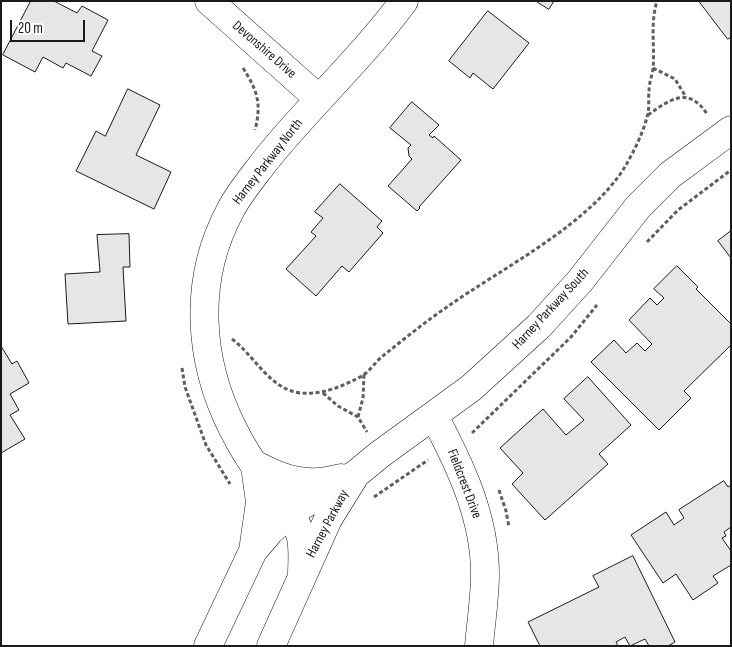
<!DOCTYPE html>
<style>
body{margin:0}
#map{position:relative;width:732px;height:647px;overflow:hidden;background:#fff;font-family:"Sofia Sans Condensed",sans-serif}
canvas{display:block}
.frame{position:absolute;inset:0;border:2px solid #1a1a1a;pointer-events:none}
.scale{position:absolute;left:10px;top:20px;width:75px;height:22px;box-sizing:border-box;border:2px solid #1a1a1a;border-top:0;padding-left:6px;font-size:15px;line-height:18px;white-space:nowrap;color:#1a1a1a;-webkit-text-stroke:4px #fff;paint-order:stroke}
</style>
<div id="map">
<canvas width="732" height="647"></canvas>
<div class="frame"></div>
<div class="scale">20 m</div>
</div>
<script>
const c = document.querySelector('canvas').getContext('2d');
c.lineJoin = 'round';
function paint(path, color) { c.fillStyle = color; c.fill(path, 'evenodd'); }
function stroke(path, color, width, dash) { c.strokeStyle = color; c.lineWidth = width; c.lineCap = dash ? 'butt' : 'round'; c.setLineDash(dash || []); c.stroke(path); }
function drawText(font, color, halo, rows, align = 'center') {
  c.font = font + ' "Sofia Sans Condensed",sans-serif'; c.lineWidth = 4; c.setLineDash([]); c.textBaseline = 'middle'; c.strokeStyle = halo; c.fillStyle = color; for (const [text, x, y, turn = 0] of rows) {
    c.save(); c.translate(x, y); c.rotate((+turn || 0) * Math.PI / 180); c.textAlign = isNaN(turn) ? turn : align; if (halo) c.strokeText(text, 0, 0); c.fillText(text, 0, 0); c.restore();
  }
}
const building = new Path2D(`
 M31 1H54L77 13 82 6 108 20 92 51 102 56 91 76 66 63 63 68 43 57 35 72 3 55Z
 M536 1H554L549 9Z
 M699 1H731V37L728 39Z
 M488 11 529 43 493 89 473 73 470 78 449 61Z
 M128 89 160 105 136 155 171 172 154 209 76 171 96 131 105 136Z
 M412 102 439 125 429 135 433 138 434 136 461 160 419 207 420 208 417 211 388 186 412 159 409 156 408 148 411 145 390 128Z
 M340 184 382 221 377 227 383 233 349 272 342 266 316 296 286 269 316 236 311 232 323 218 315 212Z
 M731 231V258L718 241Z
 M129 234 130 267H123L126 321 68 324 65 274 100 272 97 235Z
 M677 266 698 287 696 289 731 324V345L684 391 691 398 659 430 591 362 614 340 626 353 637 343 645 351 652 344 629 320 650 298 657 305 664 298 654 289Z
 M1 346 12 364 17 361 29 383 10 394 19 410 10 415 25 439 1 453Z
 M588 377 631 425 599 454 608 464 545 520 512 484 523 473 500 448 543 409 566 435 584 420 564 399Z
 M724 481 728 487 731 485V527L724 532 726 536 722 538 731 551V565L713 576 718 583 693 600 676 574 663 583 631 535 666 512 674 525 684 518 679 510Z
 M633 556 675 642 668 646H649L645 639 630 646 625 637 616 642 618 646H540L528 622 599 587 593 576Z`);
paint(building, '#e6e6e6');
stroke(building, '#1a1a1a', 1);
const minor = new Path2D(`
 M209 1 319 99
 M434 416C460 465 485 517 485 574 485 597 481 622 479 646
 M256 465C286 481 308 487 341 478
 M253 551 260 502 255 466
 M302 575C302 562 304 547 300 534 293 510 275 494 261 474 250 460 241 445 233 429 198 360 193 280 230 211 239 193 253 177 265 161 309 106 362 58 404 1
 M208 646 253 551 270 531 291 512 356 474 379 455 471 388 539 326 580 281 638 207 670 175 731 130
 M271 646 328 519 354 477`);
stroke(minor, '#1a1a1a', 29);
stroke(new Path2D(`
 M243 68C257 90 262 103 255 130
 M653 68 675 79 686 97
 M648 115C670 99 689 86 707 114
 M647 242 678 210 731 170
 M232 339C255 356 270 390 301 393 323 395 343 386 362 376 370 371 376 361 384 355 404 339 425 322 447 307 502 268 591 224 626 165 634 151 643 133 647 117 650 109 648 99 649 91 649 83 652 76 653 69 655 46 650 24 657 1
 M182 368 185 387 206 445 230 484
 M323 393 338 406 358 417 367 432
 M358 417 363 398 364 374
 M472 433 571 337 597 305
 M499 490 506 511 509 527
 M374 497 428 460`), '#5f5f5f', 3, [4, 2.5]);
stroke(minor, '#fff', 28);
drawText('14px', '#1a1a1a', '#fff', [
 ["Devonshire Drive",264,50,41],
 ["Harney Parkway North",268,162,-52],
 ["Harney Parkway South",551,309,-47],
 ["Fieldcrest Drive",464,484,69],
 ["Harney Parkway",328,524,-62]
]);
</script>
